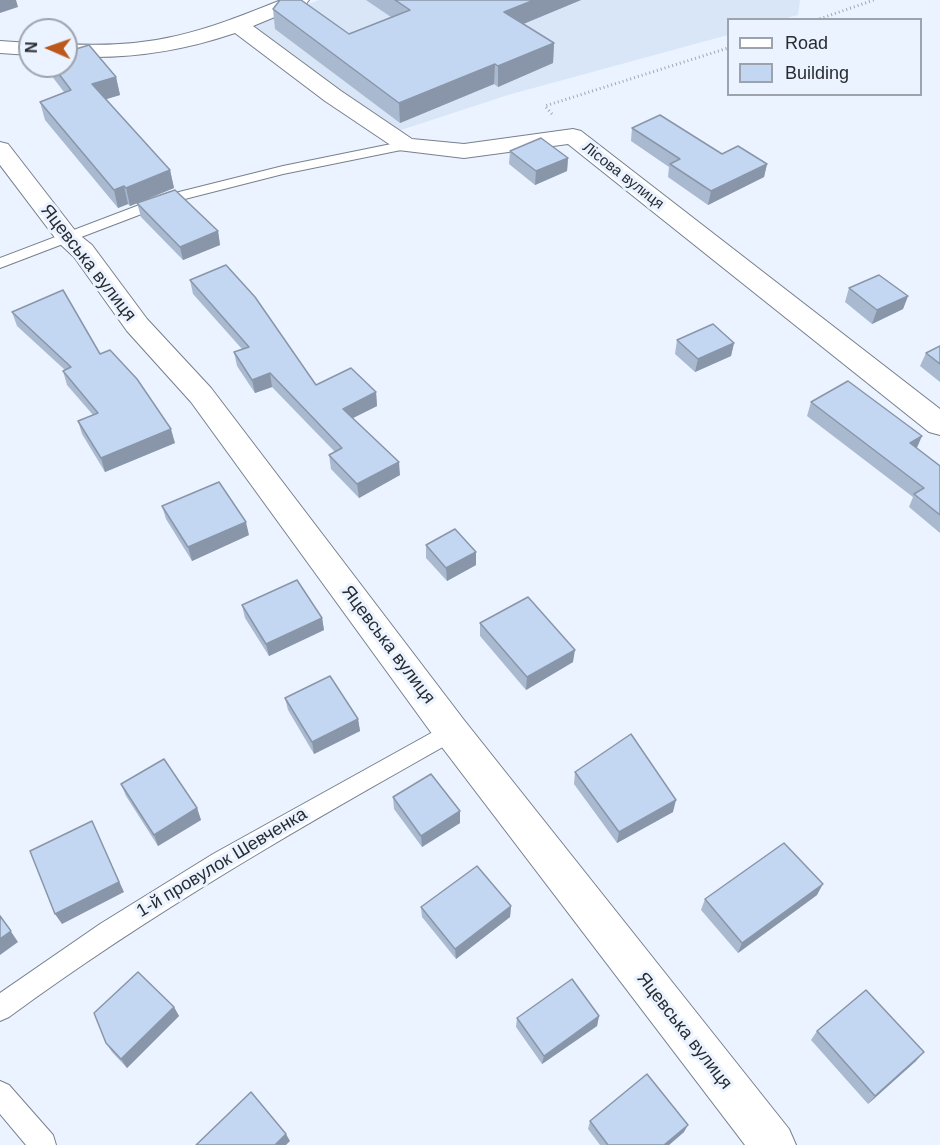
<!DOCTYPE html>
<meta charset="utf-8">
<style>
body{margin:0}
#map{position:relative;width:940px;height:1145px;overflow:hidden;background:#eaf3ff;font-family:Arial,sans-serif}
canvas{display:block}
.legend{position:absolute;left:727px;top:18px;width:195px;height:78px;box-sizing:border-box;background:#eaf3ff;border:2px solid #9ca3ac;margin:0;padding:8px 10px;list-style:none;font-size:18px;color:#282c30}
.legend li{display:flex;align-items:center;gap:12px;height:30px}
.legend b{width:30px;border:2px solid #9ca3ac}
.north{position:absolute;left:18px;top:18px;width:60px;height:60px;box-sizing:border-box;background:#eaf3ff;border:2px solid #9ca3ac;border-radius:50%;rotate:272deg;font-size:16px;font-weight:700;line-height:24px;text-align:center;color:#282c30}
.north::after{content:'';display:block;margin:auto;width:21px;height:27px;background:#bb591c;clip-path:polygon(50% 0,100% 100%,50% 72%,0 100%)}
</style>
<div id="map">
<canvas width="940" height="1145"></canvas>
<ul class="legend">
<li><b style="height:8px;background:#fff"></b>Road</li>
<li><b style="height:16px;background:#c4d7f2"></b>Building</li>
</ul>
<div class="north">N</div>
</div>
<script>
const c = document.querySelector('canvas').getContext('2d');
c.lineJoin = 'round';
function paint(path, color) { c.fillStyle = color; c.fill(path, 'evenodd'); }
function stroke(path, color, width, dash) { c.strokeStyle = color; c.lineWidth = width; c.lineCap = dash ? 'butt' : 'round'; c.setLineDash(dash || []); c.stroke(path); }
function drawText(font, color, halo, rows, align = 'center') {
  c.font = font + ' Arial,sans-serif'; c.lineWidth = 6; c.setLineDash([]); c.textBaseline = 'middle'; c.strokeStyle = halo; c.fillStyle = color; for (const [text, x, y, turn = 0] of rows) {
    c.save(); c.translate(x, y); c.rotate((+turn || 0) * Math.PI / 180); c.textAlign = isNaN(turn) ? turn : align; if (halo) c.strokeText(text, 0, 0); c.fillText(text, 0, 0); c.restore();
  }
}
paint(new Path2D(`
 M319 0H800L798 15 783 19 728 20V35L508 95 389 134 253 26Z`), '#d9e6f8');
const lane = new Path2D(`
 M406 141 411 142 413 145 411 148 283 174 173 202 0 268V258L163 196 283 166Z
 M451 722 459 724 462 731 459 738C304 825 152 912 9 1017L0 1021V993L100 924 213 854Z
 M0 1081 9 1085 53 1135 56 1145H26L0 1114Z`);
const street = new Path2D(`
 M281 0H309L306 4 253 26 341 91 412 139 464 144 573 129 581 131 940 409V435L929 432 568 144 464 158 398 150 325 101 235 33C179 52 125 60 66 56V44C153 49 202 32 281 0Z
 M0 41 30 43V55L0 53Z
 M0 142 8 144 77 233 92 245 147 319 211 388 464 720 789 1129 796 1145H745L438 742 191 402 127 331 74 257 59 243 0 165Z`);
stroke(lane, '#78808b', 2);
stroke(street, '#78808b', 2);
stroke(new Path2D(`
 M816 20 874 0
 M552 114 545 106 728 48`), '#a1a8b1', 3, [1, 3]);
paint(lane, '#fff');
paint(street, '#fff');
paint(new Path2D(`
 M366 0H581L523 24 554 43 553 63 498 87 494 84 400 123 275 29 273 9 349 34 391 17Z
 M48 66H66L116 77 120 95 106 99 170 170 174 188 130 206 128 204 118 208 45 120 40 102 64 92 51 75Z
 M632 128 722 154 767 164 764 177 708 205 668 177 669 167 631 141Z
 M510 151 568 158 567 171 535 185 509 164Z
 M137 203 218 231 220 245 183 260 141 217Z
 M190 280 316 385 376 392 377 406 353 418 400 475 359 498 331 469 329 455 335 452 272 387 255 393 237 366 234 352 242 349 193 294Z
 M849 288 908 296 903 309 872 324 845 302Z
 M12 312 100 354 175 443 105 472 82 434 78 421 93 415 67 385 63 371 65 370 17 326Z
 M677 340 734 343 731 356 695 372 675 354Z
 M940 346V382L920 366 926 353Z
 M811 402 917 448 940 466V533L909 507 913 497 807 416Z
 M162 506 249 535 192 561 166 519Z
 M426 545 476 552V565L447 581 426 558Z
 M242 605 322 618 324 630 269 656 245 618Z
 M480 623 573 662 526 690 480 636Z
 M285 698 358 719 360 731 314 754 288 710Z
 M575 772 673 812 617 843 574 784Z
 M121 784 197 808 201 820 158 846 126 796Z
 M393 797 460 823 422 847 394 809Z
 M817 895 738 953 701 910 705 899Z
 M511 906 510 917 456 959 422 917 421 907Z
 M174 1007 179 1016 127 1068 112 1052 106 1043Z
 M599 1016 597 1026 542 1064 516 1027 517 1018Z
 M817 1031 916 1061 868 1104 811 1040Z
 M590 1121 684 1132 669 1145H600L588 1129Z`), '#a9b9d0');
paint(new Path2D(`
 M0 0H16L18 7 0 13Z
 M534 0H581L504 32V12Z
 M554 43 553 63 498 87V66Z
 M495 64 494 84 400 123 399 103Z
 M116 77 120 95 97 102 92 84Z
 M568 158 567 171 535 185 536 171Z
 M767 164 764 177 708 205 711 191Z
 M170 170 174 188 130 206 126 188Z
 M124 186 128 204 118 208 114 190Z
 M218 231 220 245 183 260 180 247Z
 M908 296 903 309 872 324 877 310Z
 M734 343 731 356 695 372 698 359Z
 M270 373 272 387 255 393 252 380Z
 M376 392 377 406 345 422 343 409Z
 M171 429 175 443 105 472 101 458Z
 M922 436 916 450 910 443Z
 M399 462 400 475 359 498 357 484Z
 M246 522 249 535 192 561 188 547Z
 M476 552V565L447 581 446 568Z
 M322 618 324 630 269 656 266 644Z
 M575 650 573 662 526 690 527 677Z
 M358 719 360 731 314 754 312 742Z
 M676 800 673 812 617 843 619 832Z
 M197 808 201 820 158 846 154 835Z
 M460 811V823L422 847 421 836Z
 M92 821 124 892 62 924 55 914Z
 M823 884 817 895 738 953 742 943Z
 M511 906 510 917 456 959 455 949Z
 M0 915 18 942 0 955Z
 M174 1007 179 1016 127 1068 121 1059Z
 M599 1016 597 1026 542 1064 544 1056Z
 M924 1052 916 1061 868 1104 875 1096Z
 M688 1125 684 1132 669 1145H664Z
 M286 1134 290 1141 286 1145H275Z`), '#8996a9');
const building = new Path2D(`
 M280 0H301L349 34 410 10 395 0H534L504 12 554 43 498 66 495 64 399 103 273 9Z
 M89 45 116 77 92 84 170 170 126 188 124 186 114 190 40 102 71 90 53 66H66V52Z
 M660 115 722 154 738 146 767 164 711 191 670 164 680 159 632 128Z
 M541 138 568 158 536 171 510 151Z
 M175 190 218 231 180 247 137 203Z
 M226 265 255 297 316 385 351 368 376 392 343 409 399 462 357 484 329 455 342 448 270 373 252 380 234 352 249 347 190 280Z
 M879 275 908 296 877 310 849 288Z
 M63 290 100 354 110 350 137 379 171 429 101 458 78 421 98 413 63 371 71 367 12 312Z
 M713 324 734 343 698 359 677 340Z
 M940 346V364L926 353Z
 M848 381 922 436 910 443 940 466V515L914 494 924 488 811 402Z
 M219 482 246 522 188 547 162 506Z
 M455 529 476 552 446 568 426 545Z
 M297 580 322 618 266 644 242 605Z
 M528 597 575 650 527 677 480 623Z
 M330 676 358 719 312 742 285 698Z
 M631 734 676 800 619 832 575 772Z
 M164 759 197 808 154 835 121 784Z
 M431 774 460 811 421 836 393 797Z
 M92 821 119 882 55 914 30 851Z
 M784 843 823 884 742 943 705 899Z
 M477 866 511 906 455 949 421 907Z
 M0 916 11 931 0 939Z
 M138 972 174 1007 121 1059 106 1043 94 1013Z
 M572 979 599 1016 544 1056 517 1018Z
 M866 990 924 1052 875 1096 817 1031Z
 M647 1074 688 1125 664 1145H608L590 1121Z
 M251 1092 286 1134 275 1145H196Z`);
paint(building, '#c4d7f2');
stroke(building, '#8996a9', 1.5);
drawText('15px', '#282c30', '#eaf3ff', [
 ["Лісова вулиця",623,176,38]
]);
drawText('18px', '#282c30', '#eaf3ff', [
 ["Яцевська вулиця",88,263,52],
 ["Яцевська вулиця",388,645,53],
 ["1-й провулок Шевченка",222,863,-31],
 ["Яцевська вулиця",684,1031,52]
]);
</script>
